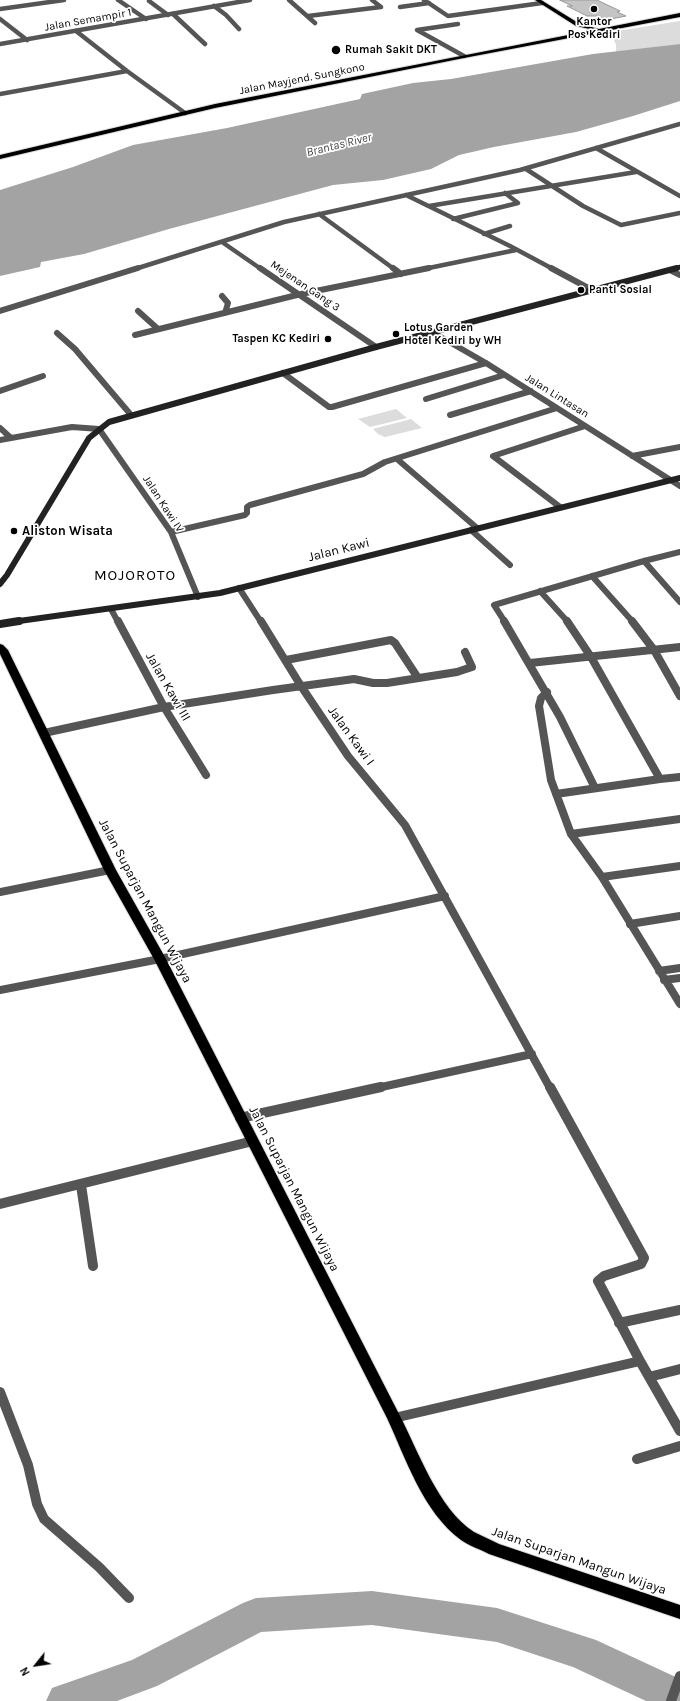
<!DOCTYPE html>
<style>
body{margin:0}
#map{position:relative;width:680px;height:1701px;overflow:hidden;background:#fff;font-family:Karla,sans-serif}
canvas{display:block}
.north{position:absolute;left:16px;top:1645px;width:40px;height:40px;-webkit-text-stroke:3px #fff;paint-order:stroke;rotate:240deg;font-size:11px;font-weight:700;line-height:16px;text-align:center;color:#000}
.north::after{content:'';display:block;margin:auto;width:14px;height:18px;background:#000;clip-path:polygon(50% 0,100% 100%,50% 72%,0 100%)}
</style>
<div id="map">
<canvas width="680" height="1701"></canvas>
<div class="north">N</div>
</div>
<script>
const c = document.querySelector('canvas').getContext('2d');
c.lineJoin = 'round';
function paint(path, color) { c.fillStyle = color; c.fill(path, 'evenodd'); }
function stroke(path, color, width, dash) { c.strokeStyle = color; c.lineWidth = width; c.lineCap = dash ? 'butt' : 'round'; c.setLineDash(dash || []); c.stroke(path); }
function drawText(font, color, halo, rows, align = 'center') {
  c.font = font + ' Karla,sans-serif'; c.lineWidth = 3.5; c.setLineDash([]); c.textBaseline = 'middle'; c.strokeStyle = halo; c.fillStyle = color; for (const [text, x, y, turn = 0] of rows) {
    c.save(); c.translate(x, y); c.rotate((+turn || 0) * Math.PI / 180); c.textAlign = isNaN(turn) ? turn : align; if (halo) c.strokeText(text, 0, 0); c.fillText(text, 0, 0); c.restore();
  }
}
paint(new Path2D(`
 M680 21V44L616 52C617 41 614 39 605 33Z
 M396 409 407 418 370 427 358 419Z
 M411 419 422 428 385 437 378 434 373 429Z`), '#dcdcdc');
paint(new Path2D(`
 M680 44V101L633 116 576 132 494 147 459 155 431 169 383 180 333 185 169 229 84 254 41 262 40 267 0 276V190L73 167 133 145 227 128 360 99 362 94 413 83 451 79 593 54Z`), '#a3a3a3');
paint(new Path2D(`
 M372 1591 497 1608 596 1640 680 1679V1701H646L573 1667 497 1642 372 1625 261 1632 157 1686 117 1701H46L52 1688 132 1660 243 1603 256 1598Z`), '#a3a3a3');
const building = new Path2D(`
 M560 0H597L620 11 617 12 626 16 606 20 599 16H587L567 6H572Z`);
paint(building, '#c4c4c4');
stroke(building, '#999', 1);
const primary = new Path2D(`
 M535 0H541L580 24 599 29 680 13V17L464 58 215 108 0 159V155L215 104 594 30 576 26Z`);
const trunk = new Path2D(`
 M0 644 3 645 8 650 116 870 166 959 399 1414C418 1450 438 1509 474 1532 482 1536 491 1540 499 1544L680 1605V1619L489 1554C480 1549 469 1546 461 1540 423 1512 406 1459 387 1418L154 959 104 870 0 654Z`);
stroke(primary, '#dbdbdb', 2);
stroke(trunk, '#dbdbdb', 2);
stroke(new Path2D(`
 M118 0 146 19
 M289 0 315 23
 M424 0 448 16 542 3
 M149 1 168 15
 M214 6 226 15 239 29
 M400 7 429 3
 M0 9 64 0
 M173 14 205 44
 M308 16 381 7 372 0
 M0 19 27 40
 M458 24 417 30 464 56
 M76 31 127 71
 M0 94 127 71 185 113
 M596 148 680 196
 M526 169 583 206 621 225 680 213
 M406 195 510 246 553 269
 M429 206 636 172
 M319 214 394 269
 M453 219 518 203 505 193
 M484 234 510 226
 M222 242 261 269
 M135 269 284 222 520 170 680 124
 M424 269 516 250`), '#555', 4.5);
stroke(new Path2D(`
 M260 268 376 347
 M393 268 401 274
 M551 268 592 290
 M670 270 680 275
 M222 296 228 303 225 313
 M0 311 138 268
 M138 311 158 329
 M432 332 486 363 680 486
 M57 333 75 349 131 415
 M135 335 301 294 429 268
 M283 373 329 407H332L486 363
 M0 391 43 376
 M426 399 504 375
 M450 415 531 391
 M0 428 11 438
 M0 440 72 427 99 429 171 532 198 597
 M632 456 680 447
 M397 459 477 528
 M560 507 493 456 585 426
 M471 530 510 565
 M171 532 245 515 247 513V507L250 505 363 474 385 462 557 408
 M644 561 680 602
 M592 576 633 622
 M239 588 261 622
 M540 591 568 622
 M111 609 118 622
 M505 622 494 605 644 561 680 552`), '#555', 6);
stroke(new Path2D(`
 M118 621 164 707 206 775
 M261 621 301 686 348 756 405 825 550 1088
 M504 621 560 717 595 788
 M632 621 654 650 680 696
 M286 660 391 640 395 643 418 678
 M530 663 680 647
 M547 692 541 698 539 706 551 780 571 834 602 877 680 1004
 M44 733 164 707 273 690 354 679 373 683H387L457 672 472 667 465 652
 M660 779 680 777
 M556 794 660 779 591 657 567 621
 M571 834 680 819
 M602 877 680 866
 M0 892 110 870
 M630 924 680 916
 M659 971 680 968
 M664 980 680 978
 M0 990 160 959 445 896
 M377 1088 532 1054`), '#555', 8);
stroke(new Path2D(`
 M240 1118 381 1087
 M81 1185 93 1266
 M0 1204 253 1141
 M619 1323 680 1310
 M640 1361 680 1431
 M649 1377 680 1369
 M0 1392 28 1465 37 1504 44 1519 99 1567 129 1598
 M394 1418 640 1361 598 1281 604 1276 641 1264 644 1258 550 1087
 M637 1459 680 1446
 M671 1701 680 1676`), '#555', 10);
stroke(new Path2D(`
 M0 44 250 0`), '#555', 4.5);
stroke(new Path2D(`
 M673 269 680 267`), '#222', 4.5);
stroke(new Path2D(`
 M0 584 7 575 89 438 109 422 376 347 677 268
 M12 622 220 593 680 478`), '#222', 6);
stroke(new Path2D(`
 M0 624 19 621`), '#222', 8);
paint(primary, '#000');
paint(trunk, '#000');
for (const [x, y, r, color] of [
 [594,9,4,"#000"],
 [336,50,5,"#000"],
 [581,290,4,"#000"],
 [396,334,4,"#000"],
 [328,339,4,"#000"],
 [14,531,4,"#000"]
]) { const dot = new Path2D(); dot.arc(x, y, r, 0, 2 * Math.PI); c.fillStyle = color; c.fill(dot); stroke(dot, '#fff', 1.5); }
drawText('11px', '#000', '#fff', [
 ["Jalan Semampir 1",88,20,-10],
 ["Jalan Mayjend. Sungkono",302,79,-11],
 ["Mejenan Gang 3",305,286,34],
 ["Jalan Lintasan",557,396,32],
 ["Jalan Kawi IV",163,504,57]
]);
drawText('bold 11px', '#000', '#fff', [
 ["Kantor",594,22,"center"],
 ["Pos Kediri",594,35,"center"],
 ["Rumah Sakit DKT",345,50],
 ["Panti Sosial",589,290],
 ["Lotus Garden",404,328],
 ["Hotel Kediri by WH",404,341],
 ["Taspen KC Kediri",320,339,"right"]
], 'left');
drawText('italic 12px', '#444', '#fff', [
 ["Brantas River",339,145,-14]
]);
drawText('bold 13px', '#000', '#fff', [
 ["Aliston Wisata",22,531]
], 'left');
drawText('13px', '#000', '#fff', [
 ["Jalan Kawi",339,550,-14],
 ["Jalan Kawi III",168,687,60],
 ["Jalan Kawi I",351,736,54],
 ["Jalan Suparjan Mangun Wijaya",145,901,62],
 ["Jalan Suparjan Mangun Wijaya",294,1189,63],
 ["Jalan Suparjan Mangun Wijaya",579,1561,19]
]);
c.letterSpacing = '1px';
drawText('15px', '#000', '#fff', [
 ["MOJOROTO",135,576]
]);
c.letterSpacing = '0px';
</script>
